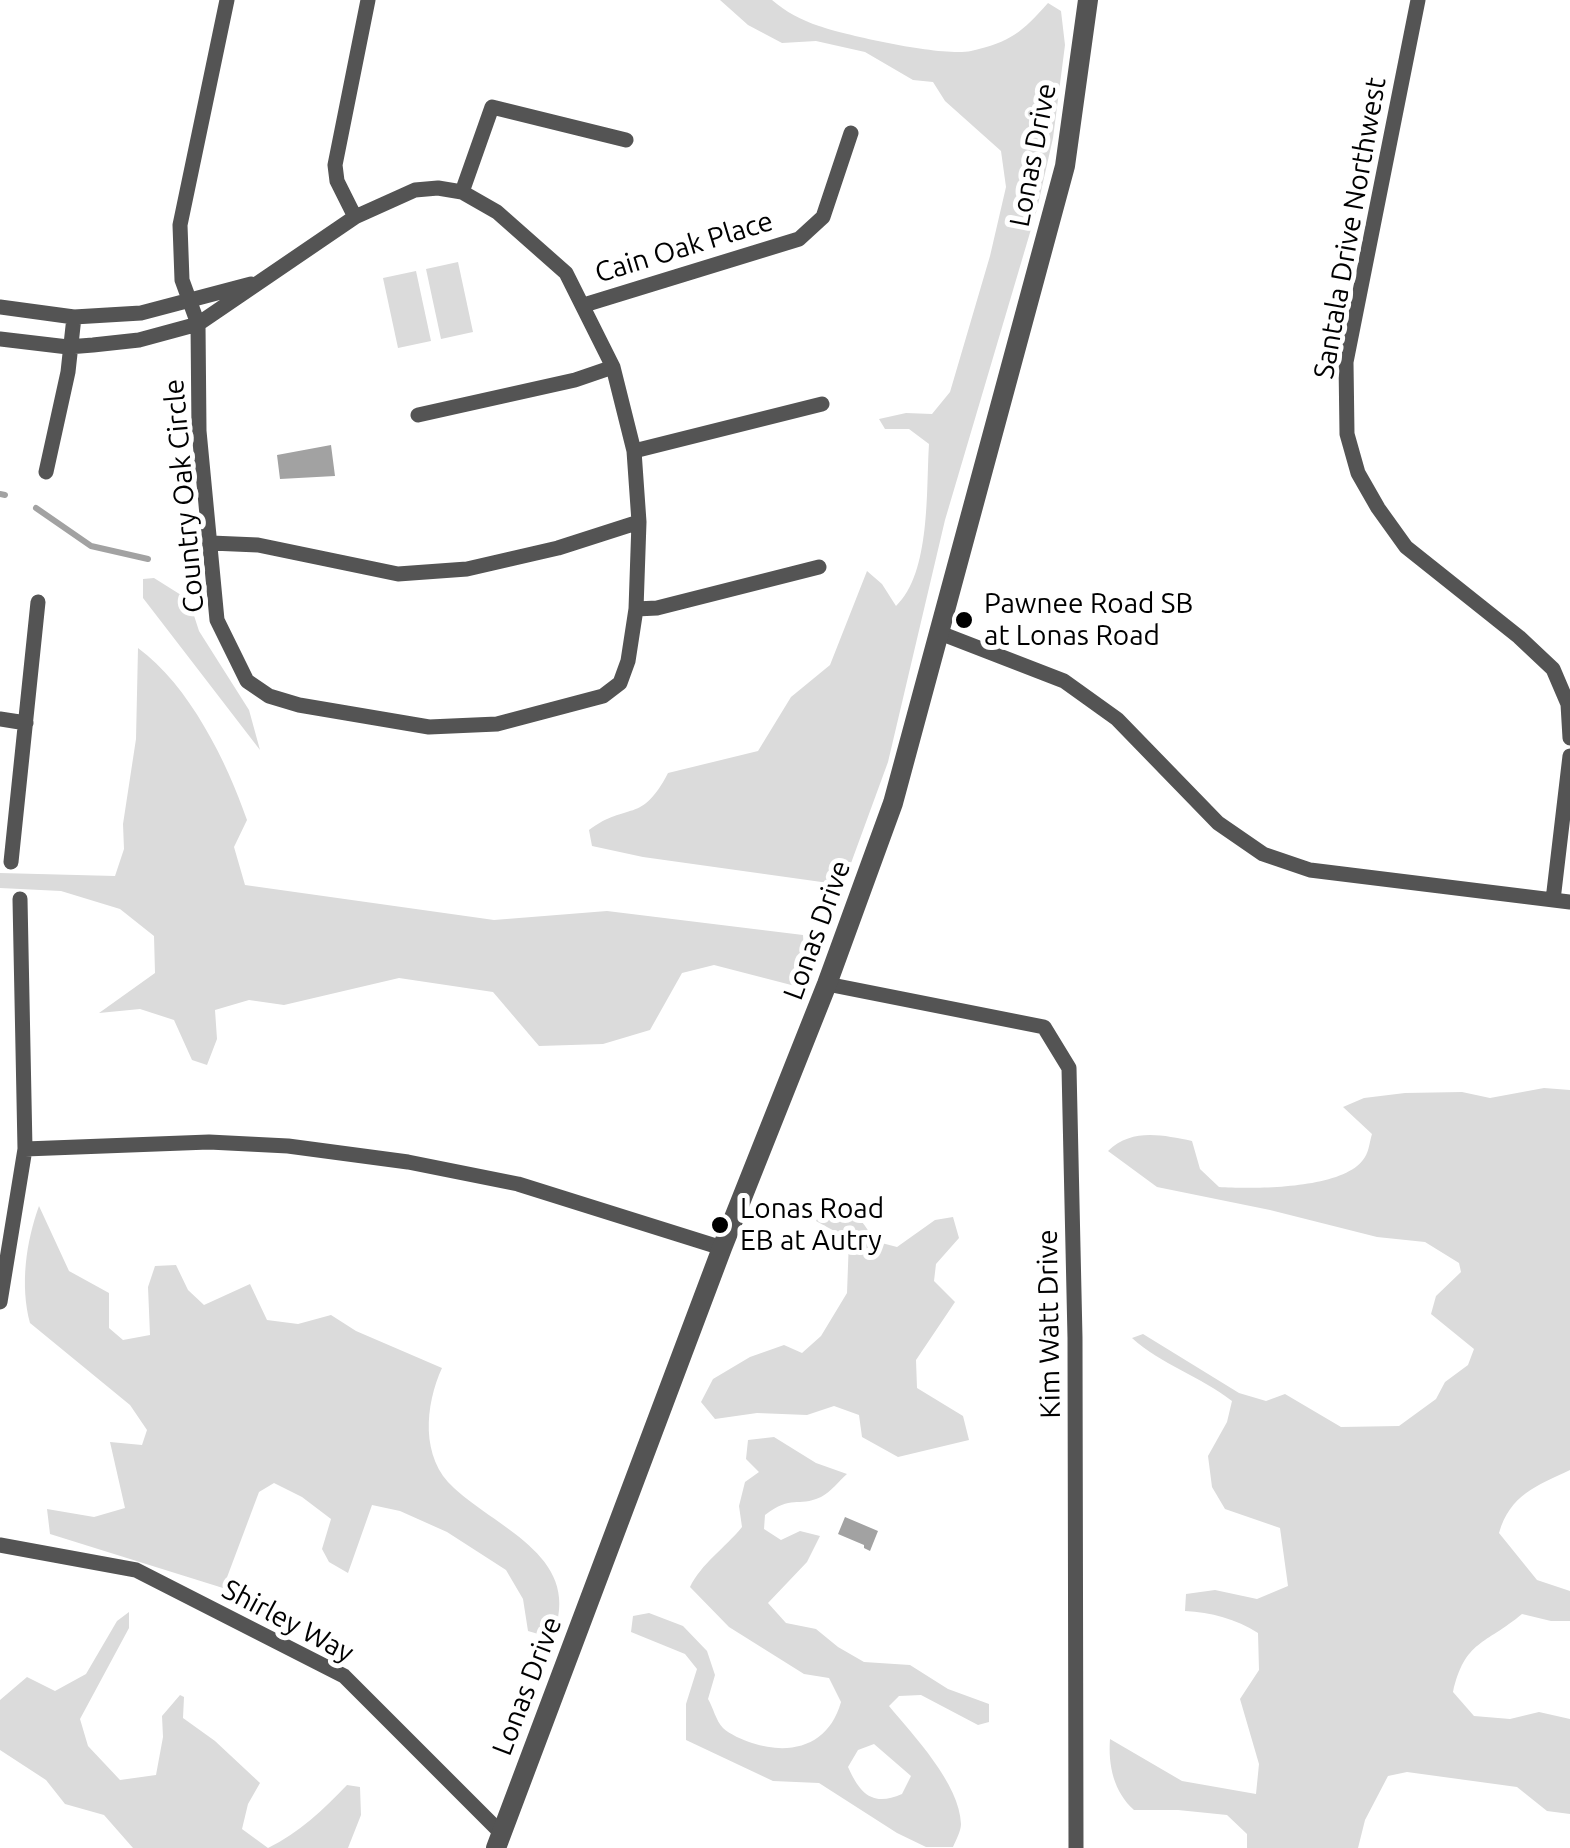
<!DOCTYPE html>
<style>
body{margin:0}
canvas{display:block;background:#fff}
</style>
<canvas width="1570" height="1848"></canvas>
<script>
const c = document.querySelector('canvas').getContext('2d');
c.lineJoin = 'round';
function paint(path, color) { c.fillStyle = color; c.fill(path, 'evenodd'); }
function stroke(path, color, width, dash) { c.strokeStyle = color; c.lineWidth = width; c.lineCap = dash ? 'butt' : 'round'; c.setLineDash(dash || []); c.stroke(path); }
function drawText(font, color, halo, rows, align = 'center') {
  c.font = font + ' Ubuntu,sans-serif'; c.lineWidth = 10; c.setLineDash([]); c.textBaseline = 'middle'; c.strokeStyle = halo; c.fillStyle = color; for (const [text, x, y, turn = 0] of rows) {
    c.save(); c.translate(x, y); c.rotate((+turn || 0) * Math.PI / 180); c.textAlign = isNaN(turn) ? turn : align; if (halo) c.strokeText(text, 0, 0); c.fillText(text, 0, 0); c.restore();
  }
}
paint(new Path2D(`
 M720 0H772C786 12 801 20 819 26 848 36 944 57 971 51 1011 42 1022 32 1048 3L1061 11 1065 45 1053 138 1037 209 945 520 888 762 843 885 643 857 592 846 589 830C628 801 641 825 668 773L758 751 791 697 830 665 867 571 882 584 896 606C931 573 926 490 929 444L909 429H885L879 419 906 413 932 414 950 392 990 256 1006 187 1001 151 945 101 933 82 913 80 865 52 816 41 782 43 748 25Z
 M458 262 473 332 441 339 426 269Z
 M416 271 431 341 398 348 383 278Z
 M154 578 189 600 199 631 249 710 260 750 143 598V579Z
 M138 648C189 685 227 762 247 820L234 847 245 885 494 920 607 911 803 935 805 971 799 987 714 965 682 973 650 1030 603 1044 539 1046 493 992 399 978 284 1005 249 1000 215 1010 217 1039 207 1065 192 1060 174 1020 140 1009 99 1013 155 973 154 936 120 909 61 891 0 888V873L115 876 124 849 123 824 136 739Z
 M1544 1088 1570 1090V1470C1536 1486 1510 1495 1499 1533L1537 1580 1570 1591V1621H1551L1522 1614C1485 1645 1465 1640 1453 1692L1474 1716 1510 1719 1539 1712 1570 1719V1814L1547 1811 1517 1787 1407 1772 1388 1776 1365 1820 1358 1848H1247V1834L1227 1815 1178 1810H1134C1114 1792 1108 1766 1110 1739L1182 1781 1256 1794 1259 1764 1240 1699 1259 1670 1258 1633C1236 1619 1211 1612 1185 1611L1186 1594 1215 1590 1257 1599 1288 1586 1280 1528 1225 1509 1212 1487 1208 1456 1227 1422 1232 1401C1200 1376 1162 1365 1132 1338L1143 1334 1239 1393 1266 1401 1285 1394 1341 1427 1399 1426 1436 1399 1445 1382 1468 1365 1474 1349 1431 1314 1436 1296 1461 1272 1459 1263 1425 1242 1377 1237 1270 1210 1157 1187 1108 1151C1132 1128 1162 1135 1192 1141L1200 1169 1219 1187C1252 1189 1346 1190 1365 1157 1369 1151 1370 1140 1372 1134L1343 1107 1364 1098 1405 1093 1462 1092 1490 1098Z
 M825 1205C853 1210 861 1216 874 1241L897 1247 935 1220 953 1217 959 1238 936 1264 934 1281 955 1302 916 1360 917 1388 963 1416 969 1440 898 1457 862 1437 859 1415 834 1406 807 1415 757 1413 715 1419 701 1402 713 1379 750 1357 784 1345 802 1353 821 1336 847 1293 849 1239 816 1221Z
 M39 1206 69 1271 109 1293V1328L123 1340 150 1335 148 1287 155 1266 176 1265 188 1290 204 1305 250 1284 267 1320 298 1324 331 1315 356 1331 442 1368C425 1405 420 1458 454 1488 501 1531 585 1558 552 1638L528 1631 523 1599 506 1570 447 1532 400 1511 372 1505 348 1573 329 1562 322 1549 331 1519 302 1497 274 1483 259 1492 223 1588 50 1534 47 1509 94 1517 125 1508 110 1442 142 1445 147 1430 130 1405 30 1323C20 1285 26 1242 39 1206Z
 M774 1437 816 1463 847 1474C839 1481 831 1492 821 1497 797 1508 792 1494 765 1515L764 1529 781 1540 800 1531 820 1536 807 1562 768 1603 786 1623 816 1629 838 1647 864 1662 910 1665 948 1689 989 1704V1722L978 1725 921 1695 899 1696 889 1706C913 1735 960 1784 961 1824 961 1831 956 1840 953 1847H926L897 1833 819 1783 773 1781 686 1740V1704L697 1669 685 1654 631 1632 633 1616 649 1613 683 1626 707 1651 715 1675 708 1699C713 1707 716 1721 723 1728 729 1734 743 1740 752 1743 792 1756 829 1745 841 1702L829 1678 804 1674 729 1627 690 1587C701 1564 725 1548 742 1527L739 1506 745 1482 759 1472 746 1459 748 1440ZM874 1744 911 1776 902 1794C873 1807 860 1794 848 1767L858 1750Z
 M129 1612V1628L80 1719 88 1746 120 1780 156 1775 163 1737 162 1716 180 1695 184 1697 183 1718 215 1741 260 1783 248 1804 242 1829 268 1848C299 1833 323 1810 347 1785L360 1787 361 1815 348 1848H133L104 1815 65 1804 46 1780 0 1750V1700L27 1677 55 1691 86 1674 117 1621Z`), '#dbdbdb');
paint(new Path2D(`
 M331 445 335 476 280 479 277 455Z
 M845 1517 878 1531 870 1551 864 1548V1545L838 1534Z`), '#a2a2a2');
stroke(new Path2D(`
 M0 494 5 495
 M36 508 91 546 148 559`), '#a2a2a2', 6);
stroke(new Path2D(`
 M1418 0 1346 362 1347 434 1358 473 1378 508 1406 547 1519 637 1553 669 1568 704 1570 738
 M462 192 492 107 626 140
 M355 217 337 181 335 165 368 0
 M584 305 799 239 823 217 851 133
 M0 307 74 317 141 313 251 284
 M0 339 68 347 93 345 139 340 198 324 355 217 415 190 438 188 462 192 497 212 566 273 613 367 634 451 639 522 636 609 628 661 620 683 603 696 497 724 429 727 299 705 269 696 247 681 217 620 199 431 198 324 182 280 180 225 227 0
 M418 415 575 380 613 367
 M634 451 822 404
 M46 472 68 372 74 317
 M211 543 258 545 398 574 467 569 558 548 639 522
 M636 609 657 608 819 567
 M940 633 1064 681 1117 719 1218 823 1263 854 1310 870 1570 902
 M0 719 26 723
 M11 862 38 602
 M1553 900 1570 756
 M827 984 1044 1027 1069 1068 1075 1338 1076 1848
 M25 1149 209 1142 288 1146 408 1162 518 1184 722 1248
 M0 1302 25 1149 20 899
 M0 1545 136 1570 344 1676 501 1833`), '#545454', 15);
stroke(new Path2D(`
 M496 1848 722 1248 827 984 893 803 1065 166 1088 0`), '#545454', 20);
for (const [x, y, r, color] of [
 [964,620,10,"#000"],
 [720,1225,10,"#000"]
]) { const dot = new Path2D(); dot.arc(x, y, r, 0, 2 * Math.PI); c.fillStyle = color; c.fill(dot); stroke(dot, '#fff', 4); }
drawText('28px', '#000', '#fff', [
 ["Lonas Drive",1033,155,-79],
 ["Santala Drive Northwest",1350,228,-80],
 ["Cain Oak Place",684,247,-17],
 ["Country Oak Circle",184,496,-95],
 ["Lonas Drive",817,930,-70],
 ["Kim Watt Drive",1049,1324,-91],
 ["Shirley Way",288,1621,28],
 ["Lonas Drive",527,1686,-69]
]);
drawText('28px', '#000', '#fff', [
 ["Pawnee Road SB",984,604],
 ["at Lonas Road",984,636],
 ["Lonas Road",740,1209],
 ["EB at Autry",740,1241]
], 'left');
</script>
